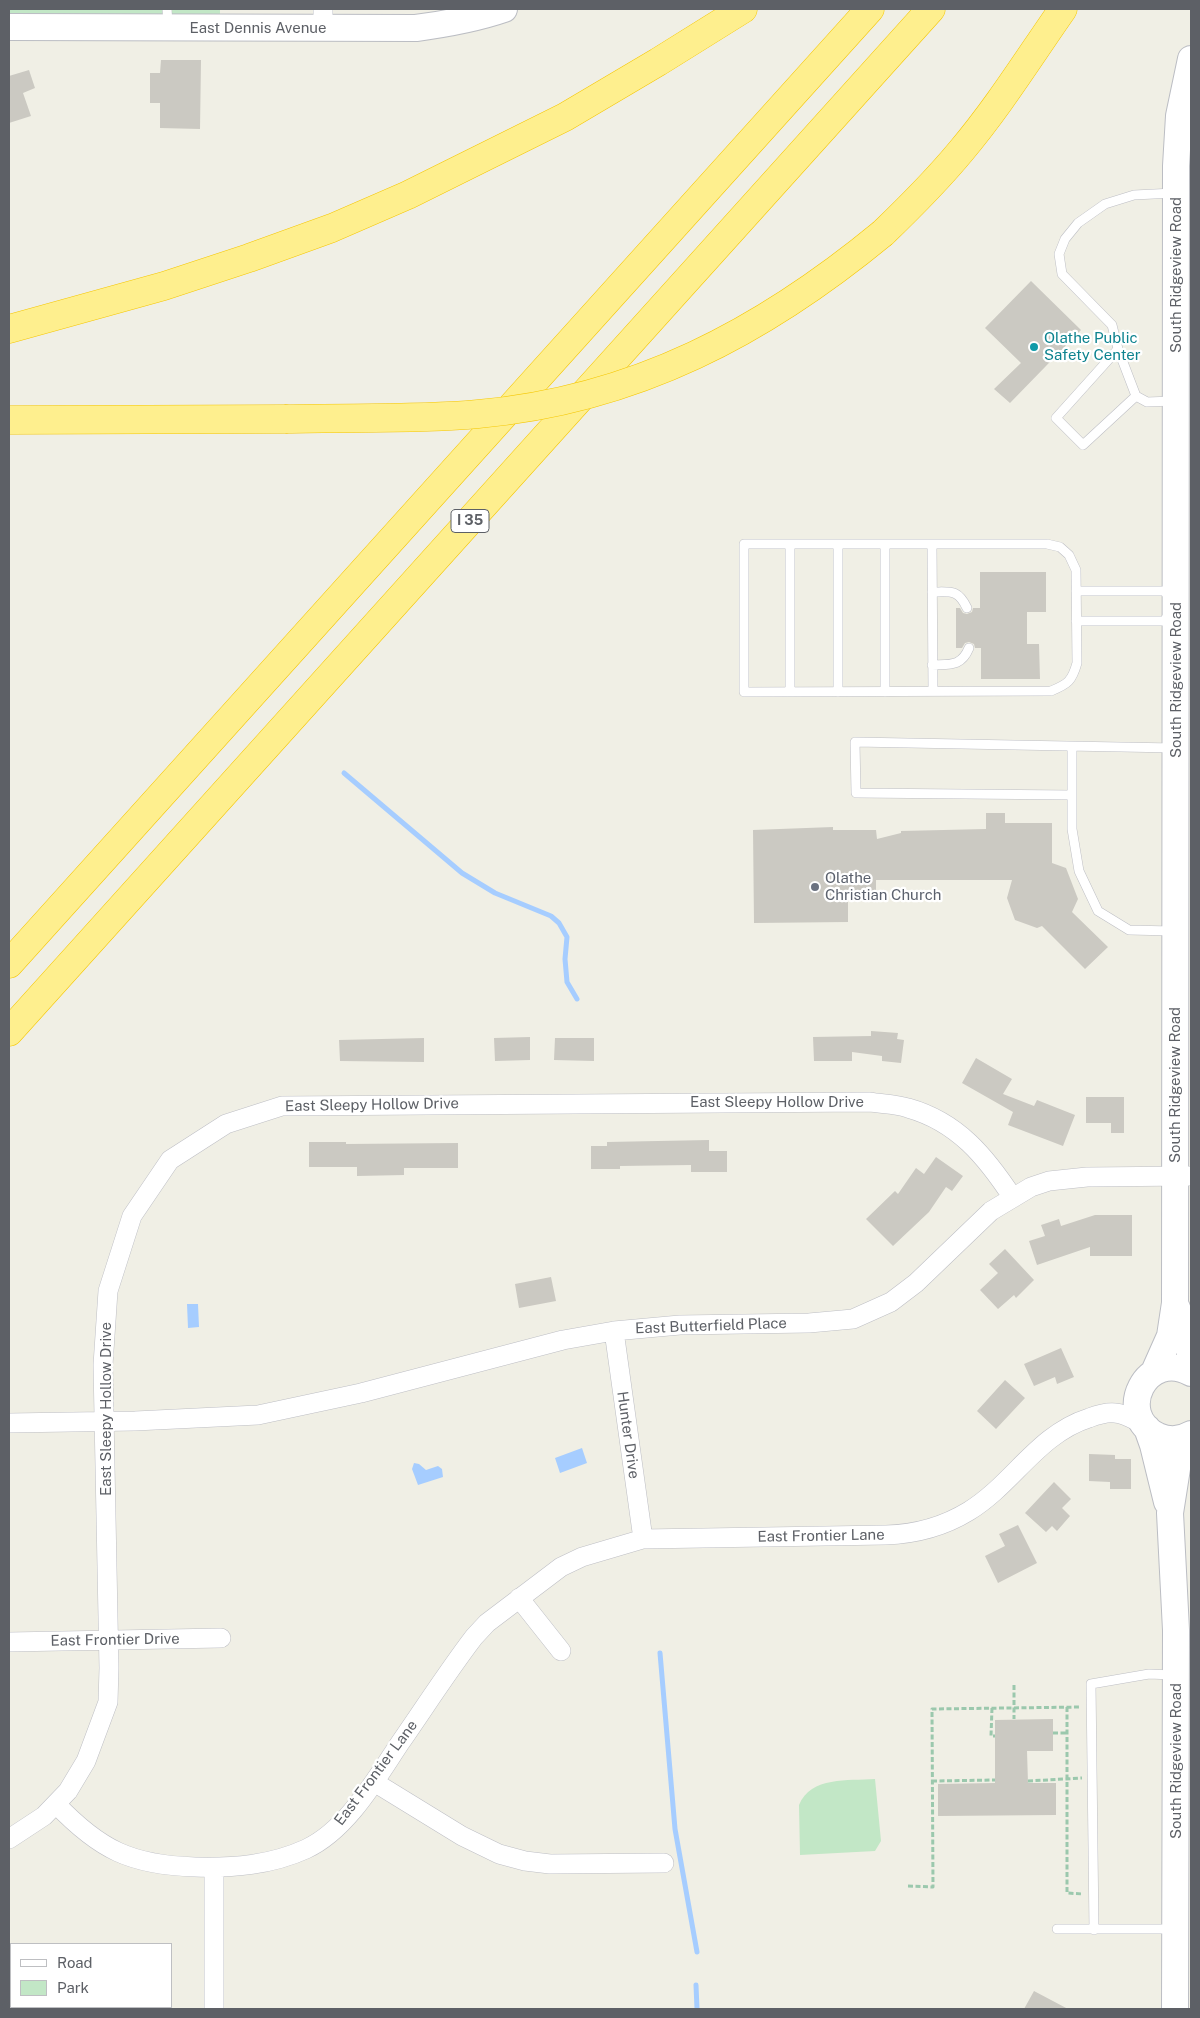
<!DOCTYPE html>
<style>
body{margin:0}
#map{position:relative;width:1200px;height:2018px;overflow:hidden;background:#f0efe5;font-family:"Public Sans",sans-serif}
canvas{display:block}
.frame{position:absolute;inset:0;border:10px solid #5d6066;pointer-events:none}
.legend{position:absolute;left:10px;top:1943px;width:162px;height:65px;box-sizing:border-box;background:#fff;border:1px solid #bebfc2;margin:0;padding:6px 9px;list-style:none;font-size:15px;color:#5d6066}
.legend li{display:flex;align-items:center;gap:10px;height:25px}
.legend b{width:25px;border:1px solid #bebfc2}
</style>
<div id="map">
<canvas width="1200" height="2018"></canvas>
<div class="frame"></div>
<ul class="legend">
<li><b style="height:6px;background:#fff"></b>Road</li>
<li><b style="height:14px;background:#c2e7c6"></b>Park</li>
</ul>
</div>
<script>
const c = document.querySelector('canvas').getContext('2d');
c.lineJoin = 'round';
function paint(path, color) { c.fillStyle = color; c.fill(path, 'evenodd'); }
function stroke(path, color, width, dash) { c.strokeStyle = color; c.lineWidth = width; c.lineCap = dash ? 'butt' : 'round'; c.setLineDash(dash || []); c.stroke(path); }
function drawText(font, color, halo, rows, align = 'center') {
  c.font = font + ' "Public Sans",sans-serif'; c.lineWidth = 4.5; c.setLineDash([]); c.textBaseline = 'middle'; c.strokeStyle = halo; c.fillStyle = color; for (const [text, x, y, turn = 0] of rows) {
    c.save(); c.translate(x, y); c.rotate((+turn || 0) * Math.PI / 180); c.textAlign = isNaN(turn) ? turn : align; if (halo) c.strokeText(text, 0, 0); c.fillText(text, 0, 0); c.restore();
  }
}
paint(new Path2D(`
 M9 9H220V14H9Z
 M875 1779 881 1841 875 1851 800 1855 799 1805C811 1776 848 1781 875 1779Z`), '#c2e7c6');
paint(new Path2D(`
 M187 1304H198L199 1327 188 1328Z
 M582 1448 587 1463 560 1473 555 1458Z
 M414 1463 419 1464 426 1470 438 1466 442 1469 443 1477 418 1485 412 1469Z`), '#a6cdff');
stroke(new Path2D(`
 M344 773 462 873 495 893 551 916 559 923 567 937 565 959 567 982 577 999
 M660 1653 675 1829 697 1952
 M696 1985 697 2009`), '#a6cdff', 5);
paint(new Path2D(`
 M161 60H201L200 129 160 128V103H150V73H160Z
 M29 70 35 88 23 93 31 116 9 123V76Z
 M1031 281 1081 330 1010 403 994 389 1021 363 985 328Z
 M980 572H1046V612H1027V644H1039L1040 679H981V648H975L974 644 969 642 965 643 962 648H956V608H960L963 613 967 614 972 612 973 608H980Z
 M986 813H1005V823H1052V863L1066 868 1078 899 1072 912 1108 947 1085 969 1042 926 1037 928 1015 920 1007 898 1012 880H876V893H848V922L754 923 753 830 833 827V830H876L877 839 901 833V831L986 829Z
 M871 1031 898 1033 897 1039 904 1040 901 1063 882 1061V1056L852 1052V1061H814L813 1037 871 1036Z
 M530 1037V1060L495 1061 494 1038Z
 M424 1038V1062L340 1061 339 1040Z
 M555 1038H594V1061L554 1060Z
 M976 1058 1012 1079 1003 1094 1034 1106 1037 1100 1075 1115 1063 1146 1008 1125 1013 1112 962 1083Z
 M1086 1097H1124V1133H1111V1123H1086Z
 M709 1140V1151H727V1172H691V1165L620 1166V1169H591V1146H607V1142Z
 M309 1142H346V1144L458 1143V1168H404V1175L357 1176V1167H309Z
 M936 1157 963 1176 952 1191 946 1187 929 1212 893 1246 866 1219 895 1191 898 1194 916 1168 924 1174Z
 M1095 1215H1132V1256H1090V1247L1037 1265 1029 1241 1045 1236 1041 1225 1059 1219 1061 1226Z
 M1005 1249 1034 1280 1016 1298 1014 1295 998 1309 980 1290 998 1273 989 1264Z
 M551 1277 556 1301 519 1308 515 1284Z
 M1061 1348 1074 1377 1057 1384 1055 1377 1034 1386 1024 1364Z
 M1005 1380 1025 1398 996 1429 977 1411Z
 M1089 1454 1115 1455V1459H1131V1489H1110V1482L1089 1481Z
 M1054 1482 1071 1499 1062 1508 1070 1516 1057 1531 1052 1526 1046 1532 1025 1513Z
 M1018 1525 1037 1563 998 1583 985 1556 1005 1546 999 1534Z
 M1053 1719V1751H1027L1028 1783H1056V1815L938 1816V1784L995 1783V1720Z
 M1034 1991 1068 2009H1024Z`), '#cbc9c2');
const lane = new Path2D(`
 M167 9 168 25
 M1118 349 1112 325 1062 274 1059 254 1065 239 1078 223 1105 204 1134 195 1174 193
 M1136 396 1118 349 1056 418 1083 445 1136 396 1147 402 1173 401
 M744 544H1047L1060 547 1069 555 1076 570 1077 663C1072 681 1068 684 1051 691L744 692Z
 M838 544V692
 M885 544V692
 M932 544 933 691
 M1076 591H1164L1171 599
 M932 592C951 592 958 589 967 608
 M1076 621H1164L1170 613
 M932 665C950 664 961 667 969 648
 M790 692V544
 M1072 747V829L1079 871 1098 911 1129 930 1172 931
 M1072 795 856 793 855 742 1174 748
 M1057 1929H1172
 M1094 1930 1091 1684 1149 1674 1173 1675`);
const street = new Path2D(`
 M323 28V9
 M614 1331 643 1539
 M9 1423 135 1421 258 1415 361 1393 563 1340 614 1331 680 1325 809 1323 853 1319 891 1302 916 1283 991 1211 1031 1187 1049 1181 1087 1177 1191 1176
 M519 1598 561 1651
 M9 1642 221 1638
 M374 1782 462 1836 499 1854 525 1861 550 1864 664 1863
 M56 1804C100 1850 131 1865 195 1867 234 1868 271 1865 306 1849 347 1830 376 1779 400 1743 425 1707 448 1671 474 1637L487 1623 561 1567 582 1557 643 1539 886 1535C917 1534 943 1527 969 1511 1013 1484 1038 1434 1089 1418 1097 1415 1106 1412 1115 1413 1126 1414 1134 1420 1143 1424
 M9 1839 44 1816 68 1791 86 1761 108 1702 109 1668 103 1365 108 1291 132 1216 170 1160 226 1124 282 1106 870 1102C882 1104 896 1104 908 1108 958 1122 986 1157 1013 1198
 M214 2009V1868`);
const secondary = new Path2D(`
 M9 27 416 28C446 24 475 19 504 9
 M1177 1308 1187 1337 1191 1359
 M1154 1372 1170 1336 1175 1303 1176 166 1179 116 1191 59
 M1191 1373C1147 1348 1113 1414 1158 1436 1169 1441 1181 1440 1191 1434
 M1147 1428 1153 1445 1167 1502
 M1175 2009 1176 1630 1170 1513 1178 1462 1186 1437`);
const highway = new Path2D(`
 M883 233C910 207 937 180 961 151 999 106 1030 56 1063 9
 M9 329 164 286 249 258 332 228 408 195 565 117 658 62 743 9
 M9 420 285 419
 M9 964 870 9
 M9 1032 931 9`);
stroke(lane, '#bdbec4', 10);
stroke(street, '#bdbec4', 20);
stroke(secondary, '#bbbdc3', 28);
stroke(highway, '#f5c600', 29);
stroke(new Path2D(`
 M1014 1685V1719
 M1067 1707V1893L1083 1894
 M992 1708 991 1736H995
 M1053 1733H1067
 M932 1781 995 1780
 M1028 1781 1082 1778
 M908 1886 933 1887 932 1709 1081 1707`), '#9bc8ad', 3, [5, 2.5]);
stroke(lane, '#fff', 9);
stroke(street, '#fff', 19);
stroke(secondary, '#fff', 26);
stroke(highway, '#feef8e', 28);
const highwayBridge = new Path2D(`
 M285 419C349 417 414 420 478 414 635 400 763 332 883 233`);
stroke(highwayBridge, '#f5c600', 29, []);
stroke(highwayBridge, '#feef8e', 28);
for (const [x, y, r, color] of [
 [1034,347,5,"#0f9aa8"],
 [815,887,5,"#6b7280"]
]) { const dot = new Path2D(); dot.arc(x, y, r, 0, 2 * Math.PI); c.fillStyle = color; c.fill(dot); stroke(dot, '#fff', 2); }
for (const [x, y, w] of [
 [470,521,38]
]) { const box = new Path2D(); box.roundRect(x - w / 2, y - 11.5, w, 23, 4); c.fillStyle = '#fff'; c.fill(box); stroke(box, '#5d6066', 1); }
drawText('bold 14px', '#5d6066', null, [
 ["I 35",470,521]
]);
drawText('15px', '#5d6066', '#fff', [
 ["East Dennis Avenue",258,28],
 ["South Ridgeview Road",1176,275,-90],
 ["South Ridgeview Road",1176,680,-90],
 ["South Ridgeview Road",1175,1085,-90],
 ["East Sleepy Hollow Drive",777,1102],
 ["East Sleepy Hollow Drive",372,1105,-1],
 ["East Butterfield Place",711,1326,-2],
 ["East Sleepy Hollow Drive",106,1409,-90],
 ["Hunter Drive",628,1435,82],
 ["East Frontier Lane",821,1536,-1],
 ["East Frontier Drive",115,1640,-1],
 ["South Ridgeview Road",1176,1761,-90],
 ["East Frontier Lane",376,1773,-53]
]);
drawText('15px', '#0d838f', '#fff', [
 ["Olathe Public",1044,338],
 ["Safety Center",1044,355]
], 'left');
drawText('15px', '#5b616d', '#fff', [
 ["Olathe",825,878],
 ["Christian Church",825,895]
], 'left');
</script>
